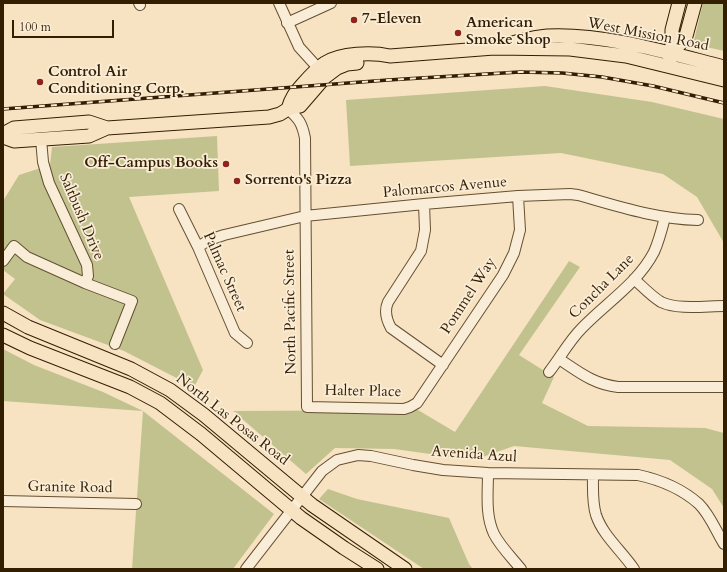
<!DOCTYPE html>
<style>
body{margin:0}
#map{position:relative;width:727px;height:572px;overflow:hidden;background:#f7e3c2;font-family:Cardo,serif}
canvas{display:block}
.frame{position:absolute;inset:0;border:4px solid #341e02;pointer-events:none}
.scale{position:absolute;left:12px;top:20px;width:102px;height:18px;box-sizing:border-box;border:2px solid #341e02;border-top:0;padding-left:5px;font-size:12px;line-height:14px;white-space:nowrap;color:#341e02;-webkit-text-stroke:3px #faedd7;paint-order:stroke}
</style>
<div id="map">
<canvas width="727" height="572"></canvas>
<div class="frame"></div>
<div class="scale">100 m</div>
</div>
<script>
const c = document.querySelector('canvas').getContext('2d');
c.lineJoin = 'round';
function paint(path, color) { c.fillStyle = color; c.fill(path, 'evenodd'); }
function stroke(path, color, width, dash) { c.strokeStyle = color; c.lineWidth = width; c.lineCap = dash ? 'butt' : 'round'; c.setLineDash(dash || []); c.stroke(path); }
function drawText(font, color, halo, rows, align = 'center') {
  c.font = font + ' Cardo,serif'; c.lineWidth = 3.5; c.setLineDash([]); c.textBaseline = 'middle'; c.strokeStyle = halo; c.fillStyle = color; for (const [text, x, y, turn = 0] of rows) {
    c.save(); c.translate(x, y); c.rotate((+turn || 0) * Math.PI / 180); c.textAlign = isNaN(turn) ? turn : align; if (halo) c.strokeText(text, 0, 0); c.fillText(text, 0, 0); c.restore();
  }
}
paint(new Path2D(`
 M703 3H724V51L693 44Z
 M545 86 652 102 724 119V243L697 197 663 174 561 153 350 166 346 100Z
 M217 136 219 191 129 197 203 370 194 387 124 351 40 320 3 294 15 279 3 270V201L19 175 50 165 52 147Z
 M569 261 580 267 519 355 554 377 542 403 588 426 705 428 724 433V508L712 489 670 460 514 446 474 460 394 449 335 448 306 474 233 411 418 410 455 432Z
 M3 349 34 365 103 392 143 411 274 514 233 569H132L143 411 3 401Z
 M328 489 357 499 449 518 469 564 473 569H424L319 499Z`), '#c2c28f');
const minor = new Path2D(`
 M139 3 140 5
 M279 3 299 47 318 68
 M287 23 331 3
 M288 109C299 119 302 123 305 138L307 407 404 409 410 407 417 403 503 275 514 253 520 230 518 196
 M41 139 43 162 49 183 87 265 88 276 85 283
 M424 204 425 230 421 251 388 302C384 311 386 319 391 328L443 365
 M179 209 198 247 235 333 247 343
 M198 247 209 240 224 235 305 216 424 204 518 196 570 194 578 195C617 206 656 219 698 220
 M3 261 14 246 27 257 85 283 132 301 115 344
 M634 279C643 287 651 296 661 302 677 310 706 306 724 306
 M559 359C579 372 593 384 618 387H724
 M549 372C560 358 569 341 582 328 606 303 638 283 654 252 659 241 662 229 665 217
 M488 473C488 493 485 515 494 534 500 546 513 559 521 569
 M593 475C593 488 592 502 596 515 603 536 622 551 634 569
 M3 501 136 504
 M246 569 322 471 337 460 358 455 371 456 413 465 443 470 488 473 638 475C661 480 681 488 699 504 710 515 716 531 724 544`);
const major = new Path2D(`
 M508 44C521 41 534 37 547 36 604 33 669 53 724 67
 M672 54 686 36 695 3
 M669 62 672 54V30L679 3
 M288 109C291 98 295 93 302 85 309 77 316 69 325 63 341 53 372 52 390 56L494 48 570 49 626 56 724 80
 M3 134 14 128 89 122 107 128
 M3 137 14 141 89 136 107 128 269 117 280 114 288 109 300 106 325 77 337 68 347 64 357 63
 M3 313 28 327 131 369 170 390 204 415 312 505 405 569
 M3 335 30 348 130 387 160 403 201 434 301 518 344 548 377 569`);
stroke(minor, '#654f32', 12);
stroke(major, '#341e02', 15);
stroke(minor, '#faedd7', 10);
stroke(major, '#f7e3c2', 13);
const rail = new Path2D(`
 M3 109 388 80 520 72 562 73 602 77 653 86 724 103`);
stroke(rail, '#341e02', 3.5);
stroke(rail, '#faedd7', 2, [6]);
for (const [x, y, r, color] of [
 [354,20,4,"#8f2418"],
 [458,33,4,"#8f2418"],
 [40,82,4,"#8f2418"],
 [226,164,4,"#8f2418"],
 [237,181,4,"#8f2418"]
]) { const dot = new Path2D(); dot.arc(x, y, r, 0, 2 * Math.PI); c.fillStyle = color; c.fill(dot); stroke(dot, '#faedd7', 1.5); }
drawText('bold 15px', '#341e02', '#faedd7', [
 ["7-Eleven",362,20],
 ["American",466,24],
 ["Smoke Shop",466,41],
 ["Control Air",48,73],
 ["Conditioning Corp.",48,90],
 ["Off-Campus Books",218,164,"right"],
 ["Sorrento's Pizza",245,181]
], 'left');
drawText('15px', '#341e02', '#faedd7', [
 ["West Mission Road",648,35,11],
 ["Palomarcos Avenue",445,188,-5],
 ["Saltbush Drive",81,217,67],
 ["Palmac Street",224,272,66],
 ["Concha Lane",602,287,-45],
 ["Pommel Way",469,296,-57],
 ["North Pacific Street",291,312,-91],
 ["Halter Place",363,392,1],
 ["North Las Posas Road",232,420,38],
 ["Avenida Azul",474,455,4],
 ["Granite Road",70,488,1]
]);
</script>
